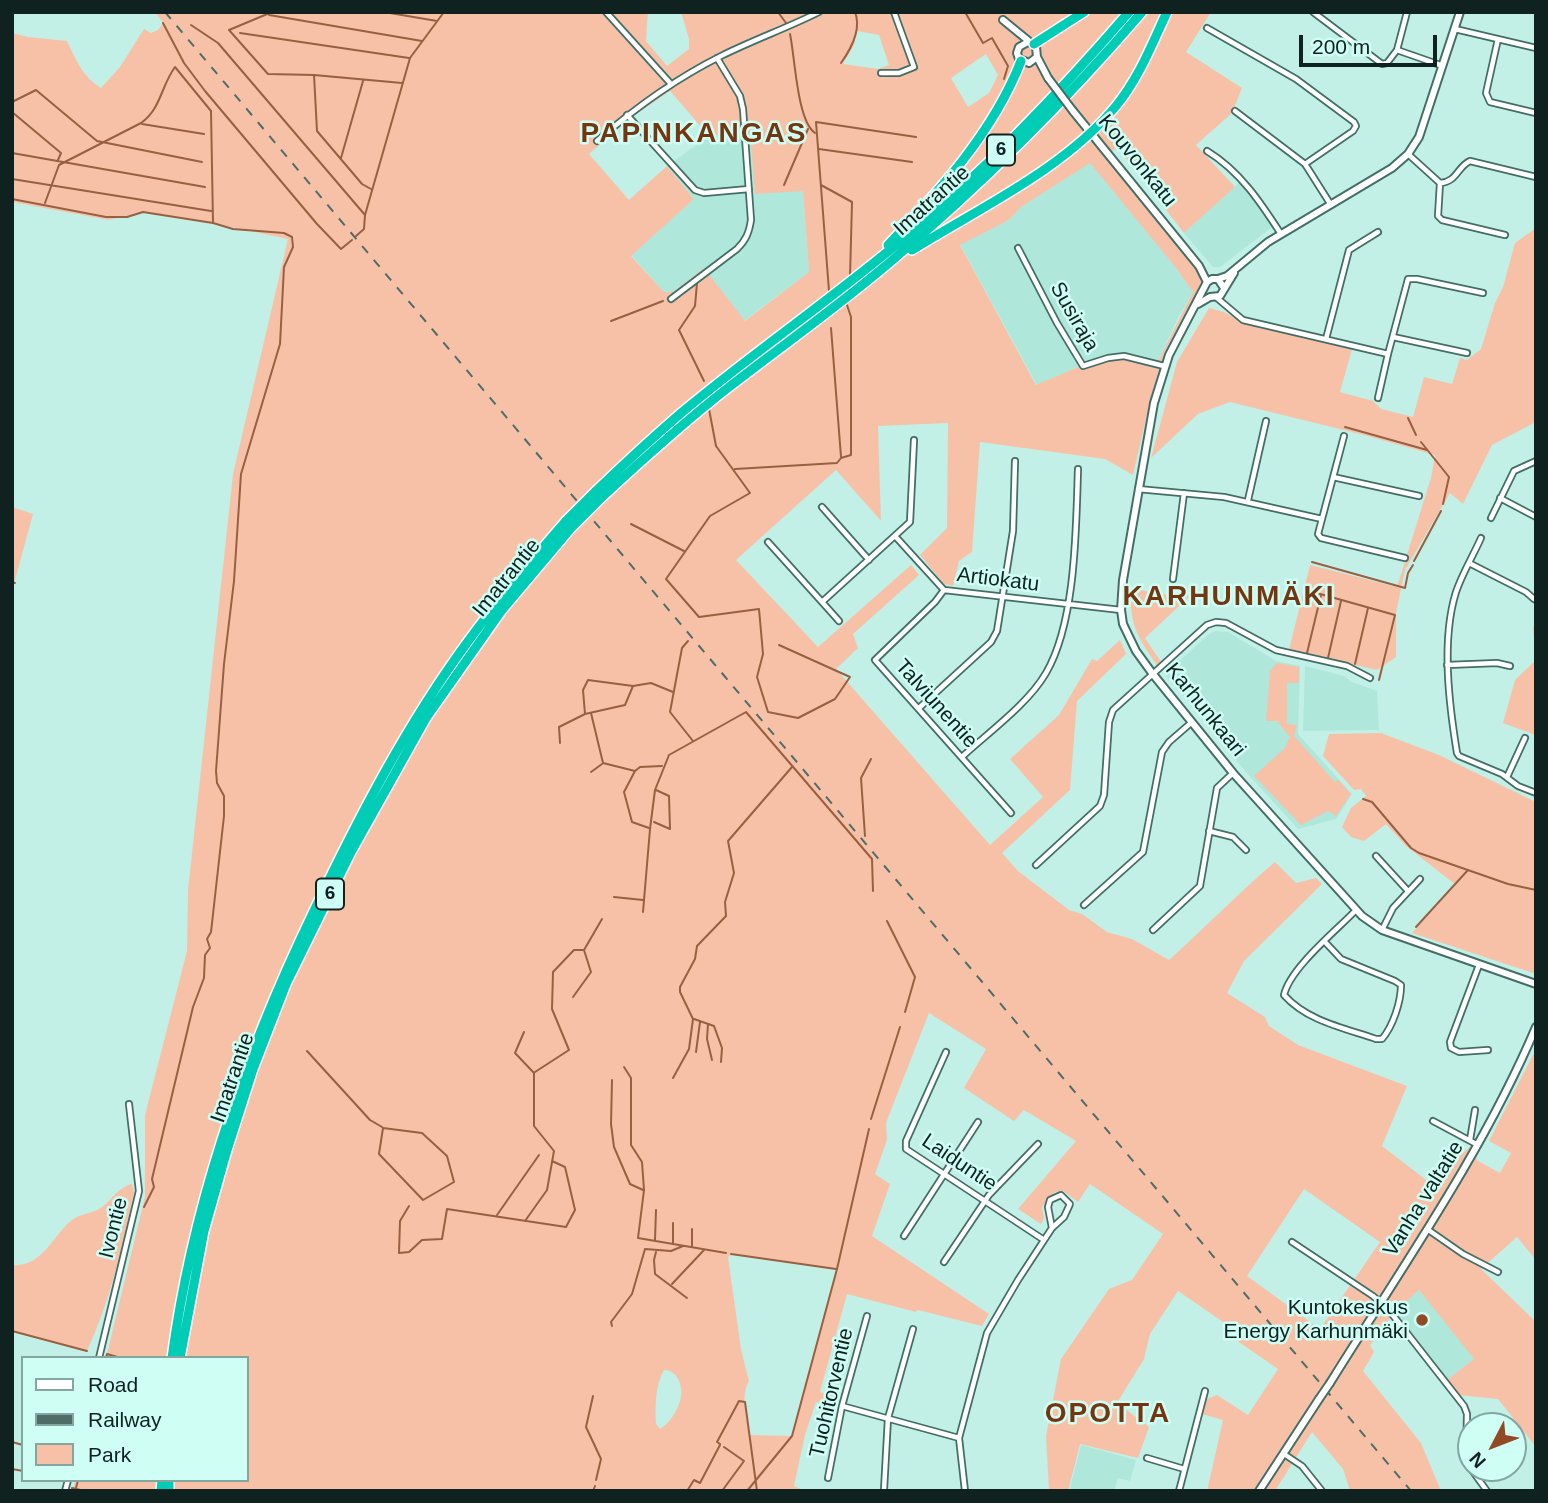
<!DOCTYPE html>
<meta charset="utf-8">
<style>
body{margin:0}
#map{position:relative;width:1548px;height:1503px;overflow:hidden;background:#c2f0e7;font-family:Arial,sans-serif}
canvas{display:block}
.frame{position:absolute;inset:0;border:14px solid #10221f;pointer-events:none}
.legend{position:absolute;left:21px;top:1356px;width:228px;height:126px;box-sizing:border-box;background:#cffef4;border:2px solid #83a69f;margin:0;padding:9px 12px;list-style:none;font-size:21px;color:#10221f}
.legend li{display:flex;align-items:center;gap:14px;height:35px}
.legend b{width:35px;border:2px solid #83a69f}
.north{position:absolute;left:1457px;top:1412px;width:70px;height:70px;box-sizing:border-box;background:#cffef4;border:2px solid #83a69f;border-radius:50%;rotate:228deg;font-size:19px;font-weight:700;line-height:28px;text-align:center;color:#10221f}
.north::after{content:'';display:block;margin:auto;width:24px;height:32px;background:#914a25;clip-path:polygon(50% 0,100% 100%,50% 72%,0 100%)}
.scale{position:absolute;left:1299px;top:35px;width:138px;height:32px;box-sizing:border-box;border:4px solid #10221f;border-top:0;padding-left:9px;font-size:21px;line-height:24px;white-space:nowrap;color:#10221f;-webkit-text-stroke:5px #cffef4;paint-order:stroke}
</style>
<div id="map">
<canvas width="1548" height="1503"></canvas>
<div class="frame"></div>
<ul class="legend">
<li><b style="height:9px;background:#fff"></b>Road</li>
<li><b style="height:9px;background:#506c67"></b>Railway</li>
<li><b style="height:19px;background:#f7c1a8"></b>Park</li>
</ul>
<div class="north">N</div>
<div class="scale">200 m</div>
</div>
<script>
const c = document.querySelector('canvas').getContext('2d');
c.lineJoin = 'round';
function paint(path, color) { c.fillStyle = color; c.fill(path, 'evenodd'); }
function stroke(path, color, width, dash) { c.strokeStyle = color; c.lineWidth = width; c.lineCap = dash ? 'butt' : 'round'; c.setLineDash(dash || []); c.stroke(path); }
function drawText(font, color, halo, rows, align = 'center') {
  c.font = font + ' Arial,sans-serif'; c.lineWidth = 5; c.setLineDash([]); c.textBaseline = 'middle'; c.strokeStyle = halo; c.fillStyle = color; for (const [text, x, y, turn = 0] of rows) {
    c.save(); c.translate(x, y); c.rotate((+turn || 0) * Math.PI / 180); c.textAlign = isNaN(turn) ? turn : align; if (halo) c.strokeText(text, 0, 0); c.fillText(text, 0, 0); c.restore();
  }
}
paint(new Path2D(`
 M750 132 803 191 809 272 744 321 704 269 673 292H664L631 255 694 199 667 166 709 136Z
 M1090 162 1176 268 1193 292 1178 318 1156 365 1109 359 1086 368 1078 367 1037 385 960 244 1009 220 1021 207Z
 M1243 179 1263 203 1276 224 1220 267H1213L1184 233Z
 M1215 631 1228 632 1276 661 1300 666 1298 734 1352 794 1336 819 1298 829 1246 772 1165 674 1208 635Z
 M1305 666 1344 676 1352 682 1377 691 1379 730 1303 731Z
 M1419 1290 1475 1359 1447 1380 1394 1313Z
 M1081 1445 1136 1460 1130 1481 1118 1478 1114 1491H1079L1070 1488Z`), '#afe7db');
paint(new Path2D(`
 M155 12H648L646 41 667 66 689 49V39L681 12H1211L1186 52 1242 88 1232 113 1196 145 1235 187 1184 233 1117 147 1106 157 1199 271 1203 281 1164 353 1150 401 1133 475 1105 459 980 442 972 552 959 561 953 586 944 584 920 555 947 528 948 423 878 426 881 521 836 470 736 560 818 647 911 565 919 575 853 634 858 648 836 669 990 845 1043 797 1010 759 1059 715 1092 659 1097 661 1120 640 1126 654 1077 701 1070 790 1002 853 1018 871 1069 910 1082 914 1107 932 1132 939 1169 960C1205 928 1238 893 1275 862L1296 883 1316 878 1322 884 1244 961 1227 993 1265 1017 1269 1026 1298 1045 1407 1086 1382 1146 1434 1186 1451 1163 1471 1146 1478 1161 1500 1173 1511 1153 1489 1141 1536 1049V1260L1517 1237 1481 1269 1536 1322V1447L1498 1399 1458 1395 1447 1380 1474 1359 1419 1290 1394 1313 1392 1311 1389 1314 1391 1317 1370 1345 1374 1352 1363 1371 1421 1443 1441 1491H1350L1343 1469 1312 1432 1275 1491H1207L1223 1420 1202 1414 1205 1400 1217 1395 1248 1415 1278 1369 1223 1331 1226 1324 1178 1291 1150 1334 1144 1359 1117 1403 1149 1427 1138 1458 1080 1444 1068 1491H1049L1046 1436 1061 1359 1109 1289 1132 1280 1163 1234 1090 1184 1078 1202 1063 1191 1055 1192 1042 1207 1044 1218 1041 1224 1018 1209 1076 1141 1024 1110 1014 1121 964 1088 986 1049 929 1013 886 1123 887 1140 875 1174 890 1184 872 1236 989 1314 982 1326 918 1310 916 1312 847 1294 820 1392 839 1397 837 1407 816 1402 805 1435 794 1486 806 1491H72L76 1480H247V1358H106L145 1197V1115L187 951 188 890 233 474 288 239 212 223 143 212 109 220 12 202V33L28 37 67 41C76 60 83 77 101 88L120 67 144 29 151 33 158 30 163 23ZM857 31 879 35 889 65 878 69 843 64 854 45ZM986 54 998 75 989 93 968 107 951 78ZM670 91 709 136 750 132 755 194 803 191 809 272 745 321 704 268 673 292H664L631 256 694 199 667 166 629 200 589 154 628 120ZM1090 163 1176 268 1193 292 1156 365 1125 358 1109 359 1086 368 1078 367 1036 385 960 245 1009 220 1021 207ZM1304 1189 1380 1242 1320 1329 1247 1276ZM732 1254 837 1269 792 1436 750 1435C747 1419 740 1396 749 1381L741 1349 728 1257ZM664 1370C679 1370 684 1389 680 1401 677 1412 669 1423 660 1429L656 1424C655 1407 655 1385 664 1370Z
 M1536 228V422L1492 445 1463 504 1450 493 1405 570 1396 613V657L1377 670 1289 650 1310 565 1397 587 1431 478 1435 455 1364 435 1230 402 1198 414 1151 458 1177 362 1209 308 1224 312 1245 323 1352 349 1340 392 1373 401 1381 409 1413 417 1424 377 1452 384 1460 358 1467 360 1481 349 1495 303 1503 287 1515 243Z
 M12 507 33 514 12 591Z
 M1130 588 1166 595H1191L1145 638 1161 662 1157 665C1135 634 1131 626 1130 588Z
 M1536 620V735L1503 723 1515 680 1536 660 1533 627Z
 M1277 663 1299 667V683H1287V724L1297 725 1294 736 1335 782 1338 780 1351 794 1336 816 1328 811 1301 825 1254 776 1285 748 1290 737 1277 721H1266L1270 671Z
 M1381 733 1439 755 1536 802V971L1533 973 1412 933 1456 885 1406 846 1386 824 1364 841 1351 837 1342 827 1351 808 1366 796 1361 789 1354 790 1323 756 1329 734Z
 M132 1184 134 1192C123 1246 110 1301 87 1351L12 1331V1265C42 1268 53 1235 72 1220 81 1213 93 1214 102 1207 113 1199 117 1188 132 1184Z`), '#f7c1a8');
stroke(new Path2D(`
 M272 12 229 30 268 74 314 75 402 83
 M384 12 437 21
 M778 12 786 23
 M965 12 983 43 992 38 1008 66 1004 79
 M269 15 422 41
 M163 23 184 63 205 91 317 224 341 249 352 240
 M191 25 218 43 365 215
 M240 33 409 58
 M790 34C795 57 797 121 815 133
 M841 63C851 49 862 30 855 12
 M314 75 317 131 362 184 371 189
 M12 102 36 90 97 141 202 162
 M12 112 61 153 58 160
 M142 124 204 134
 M819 149 912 162
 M12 153 205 187
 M341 158 363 81
 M12 179 211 211
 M784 185 808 129
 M821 185 852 202 850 277
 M12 199 106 217H127L143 212 213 223 233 229 284 233 292 237 293 247 284 267 280 344 241 474 234 581 224 664 216 771 217 783 224 796V816L211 932 207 939 210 948 205 955 204 978 193 1007 152 1179 154 1187 144 1207
 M45 203 59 165 141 123C161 109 161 86 175 67L211 111 213 222
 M356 236 364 229 365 215 410 58 444 12
 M697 283 695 306 679 330 704 381
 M829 291 816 122 916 137
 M681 294 696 284
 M611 321 663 301
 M831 328 841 457
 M709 409 716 446 750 493 710 516 666 579 699 617 759 609 763 654 757 677 768 712 798 718 835 699 850 677 779 645
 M1408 418 1416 435
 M1345 427 1427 450
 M1421 442 1449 477 1443 504
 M735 469 837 463 841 458 851 455V317L847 305
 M631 524 684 551
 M1414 561 1441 511
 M1312 562 1405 588 1408 573 1413 565
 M12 582 15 583
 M1306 590 1395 615 1379 680
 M688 641 682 648 670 712 693 741
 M1307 653 1321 595
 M1328 658 1341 601
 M1355 664 1368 608
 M12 698V703
 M591 713 603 763
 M585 714 583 690 588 680 633 686 651 683 673 692
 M560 743 559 727 585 714 625 705 633 686
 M603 763 635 771 640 767 662 766
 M635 771 624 792 632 822 649 828
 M591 772 602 764
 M1363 799 1372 802 1411 848 1419 853 1508 884 1536 890
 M654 822 670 829 669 796 656 790
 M865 836 861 778 871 759
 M614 897 643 900
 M643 912 650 829 655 790 669 755 746 712 872 859 873 891
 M887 921 915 977 905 1012
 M1416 927 1468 870
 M573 997 591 972 584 950 602 919
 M694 1019 714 1026 722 1048 721 1062
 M708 1024 707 1039 712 1060
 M524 1032 515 1053 534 1073V1126L554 1151 547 1190 525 1221
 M307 1051 370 1120 382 1127
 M696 1052 700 1022
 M624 1067 631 1078V1145L642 1162 644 1190 638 1238 726 1253
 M535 1072 569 1050 552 1009 553 972 574 950H584
 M673 1078 689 1049 693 1019 680 992V987L695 959 697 946 726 916 725 902 734 873 728 841 792 767
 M612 1080 611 1124 614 1147 630 1184 643 1190
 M871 1119 900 1027
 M383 1128 422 1133 447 1156 454 1182 423 1200 379 1154Z
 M409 1206 400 1221 399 1253 409 1252 422 1240 442 1239 447 1209 566 1227 575 1210 565 1167 552 1161
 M497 1215 539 1155
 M692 1229V1246
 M655 1240 656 1210
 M673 1243V1223
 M656 1252 654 1260 655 1274 687 1298
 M731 1254 836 1269
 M672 1284 704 1250
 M12 1299V1302
 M612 1326 611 1322 632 1294 645 1249 671 1251 683 1246
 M12 1331 87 1351
 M106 1358 107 1354 121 1358
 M593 1396 586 1427 601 1459 596 1480
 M12 1442 23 1445
 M720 1444 717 1442 739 1401 745 1402 757 1491
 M12 1469 23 1471
 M76 1488 78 1480
 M72 1491V1488L85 1491
 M593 1491 595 1486
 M687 1491 694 1480 700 1483 720 1445
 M722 1491 744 1461 724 1447
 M747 1491 792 1436 837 1269 869 1129`), '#986040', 2);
const minor = new Path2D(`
 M606 12 671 84
 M1313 12 1382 64 1387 63 1397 50
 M1407 12 1397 50 1443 66
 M1207 28 1296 79 1354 122 1356 126 1353 131 1305 164
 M1455 29 1536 48
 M1498 39 1486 93 1490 102 1536 113
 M881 73H899L914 67 894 12
 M1235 111 1305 164 1331 205
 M627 115 695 190 704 193 749 189
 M597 141C635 108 675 79 721 56 753 40 787 28 819 12
 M1207 151C1240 171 1261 203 1281 234
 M1408 154 1440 183 1438 216 1442 220 1505 235
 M1440 183C1457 182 1457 167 1470 161L1536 177
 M1018 248 1057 323 1083 366 1108 358 1124 356 1164 366
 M1217 298 1243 320 1388 354 1378 398
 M671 299 737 249C746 240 749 233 751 220L743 109 740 96 717 58
 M1393 337 1467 353
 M1326 339 1349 250 1378 232
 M1388 354 1408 279H1417L1483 293
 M1333 477 1419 496
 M1138 489 1224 497 1322 519 1344 436
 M1500 498 1536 517
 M1248 500 1266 421
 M822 507 869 560
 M1491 518 1514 471 1536 461
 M1322 519 1318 534 1321 538 1405 558
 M895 536 944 590 1121 610
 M1481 538C1473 556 1462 574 1456 592 1441 640 1449 704 1457 753L1459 756 1502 774 1518 786 1536 793
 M768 542 822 602 910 522 914 440
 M1469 563 1526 592 1534 599
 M1173 579 1184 493
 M944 590 935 602 875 660 1011 813
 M822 602 839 621
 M1447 665 1497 663 1510 666
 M919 708 991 642 997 631 1013 531 1015 461
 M963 756C989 732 1028 704 1046 673 1076 622 1076 528 1078 469
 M1507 777 1525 738
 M1209 831 1233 837 1246 850
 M1376 856 1408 891
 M1036 865 1100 806 1104 795 1109 722 1113 710 1207 625 1216 622 1226 623 1276 650 1347 666 1370 678
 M1084 905 1143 852 1162 752 1169 742 1192 722
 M1153 930 1200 886 1217 788 1233 773
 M1382 930 1393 908 1420 879
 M1325 942 1341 959 1395 981 1401 985C1401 1002 1393 1026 1382 1039H1376C1344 1028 1307 1021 1284 995 1290 968 1336 931 1356 910
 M1479 965 1450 1042 1451 1048 1459 1052 1488 1050
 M946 1052 906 1141V1149L1044 1240
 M1433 1121 1478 1145
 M1470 1140 1475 1110
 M1427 1229 1463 1254 1498 1272
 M904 1236 978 1122
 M1292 1242 1373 1296 1388 1309 1464 1406 1467 1414 1466 1462 1487 1491
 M944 1262 989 1195 1038 1144
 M99 1358 139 1191 129 1104
 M842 1406 959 1438
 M1284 1454 1302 1466 1322 1491
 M1147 1458 1184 1469
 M828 1478 842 1406 867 1316
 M884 1490 888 1418 913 1329
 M65 1491 68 1480
 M965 1491 959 1438 987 1333 1018 1280 1052 1228 1064 1217 1070 1204 1061 1195 1050 1200 1048 1207 1052 1228
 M1179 1491 1205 1391`);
const tertiary = new Path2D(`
 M1003 20 1036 47 1037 57 1048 78
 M1028 42 1019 47 1017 53 1019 59 1029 63 1037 57
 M1073 111 1199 266 1207 282
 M1218 279 1227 276 1268 242 1392 168 1408 154 1419 137 1460 12
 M1224 288 1218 279H1212L1207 282 1169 355 1154 403 1123 580 1121 610 1123 624 1136 651 1152 673 1233 773 1362 916 1382 930 1536 984
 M1198 304 1210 297 1220 296 1234 273`);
const secondary = new Path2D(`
 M1330 1383C1402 1267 1482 1154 1536 1027
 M1259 1491 1319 1399`);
const motorway = new Path2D(`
 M1034 44 1084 12
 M888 245C940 190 993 133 1021 61
 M912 250C981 207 1064 169 1116 106 1139 78 1152 44 1167 12
 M595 492C623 465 651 439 680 414 755 351 835 297 909 234 989 167 1061 91 1129 12
 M600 499C642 460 684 422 729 387 782 346 837 307 889 263 980 186 1064 103 1142 12
 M172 1358C193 1201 246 1052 314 911 359 817 407 724 469 640 499 599 532 560 566 521
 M180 1358 204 1231 227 1150 253 1069 286 984 351 852 426 718 502 610 571 528
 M161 1491 162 1480
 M169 1491V1480`);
stroke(minor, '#436e66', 8);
stroke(tertiary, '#436e66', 10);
stroke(secondary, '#436e66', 10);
stroke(motorway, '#fff', 12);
stroke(minor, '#fff', 4.5);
stroke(tertiary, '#fff', 6);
stroke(secondary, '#fff', 6);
stroke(motorway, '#01ccb5', 9);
stroke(new Path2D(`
 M165 12 1411 1491`), '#506c67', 2, [9, 9]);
const tertiaryBridge = new Path2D(`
 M1048 78 1073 111`);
const secondaryBridge = new Path2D(`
 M1319 1399 1330 1383`);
const motorwayBridge = new Path2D(`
 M566 521 595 492
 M571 528 600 499`);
stroke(tertiaryBridge, '#436e66', 10, []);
stroke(secondaryBridge, '#436e66', 10, []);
stroke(motorwayBridge, '#fff', 12, []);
stroke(tertiaryBridge, '#fff', 6);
stroke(secondaryBridge, '#fff', 6);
stroke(motorwayBridge, '#01ccb5', 9);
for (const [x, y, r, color] of [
 [1422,1320,7,"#914a25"]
]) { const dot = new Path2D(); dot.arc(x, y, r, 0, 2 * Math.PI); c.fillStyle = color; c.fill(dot); stroke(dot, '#cffef4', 2.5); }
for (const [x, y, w] of [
 [1001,150,28],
 [330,894,28]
]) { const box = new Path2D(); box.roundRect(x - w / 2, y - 15.5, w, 31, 5); c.fillStyle = '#cffef4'; c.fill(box); stroke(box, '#10221f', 2); }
drawText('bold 19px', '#10221f', null, [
 ["6",1001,150],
 ["6",330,894]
]);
drawText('21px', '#10221f', '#cffef4', [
 ["Kouvonkatu",1137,161,51],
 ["Imatrantie",932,201,-42],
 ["Susiraja",1074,317,60],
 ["Imatrantie",507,578,-51],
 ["Artiokatu",998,580,7],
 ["Talviunentie",936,704,48],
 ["Karhunkaari",1205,710,51],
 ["Imatrantie",233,1078,-71],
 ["Laiduntie",959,1163,34],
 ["Vanha valtatie",1424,1199,-58],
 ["Ivontie",114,1228,-76],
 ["Tuohitorventie",832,1393,-77]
]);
drawText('21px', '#10221f', '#cffef4', [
 ["Kuntokeskus",1408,1308],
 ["Energy Karhunmäki",1408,1332]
], 'right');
c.letterSpacing = '2px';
drawText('bold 28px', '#743511', '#cffef4', [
 ["PAPINKANGAS",694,134],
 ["KARHUNMÄKI",1229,597],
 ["OPOTTA",1108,1414]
]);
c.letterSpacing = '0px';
</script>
